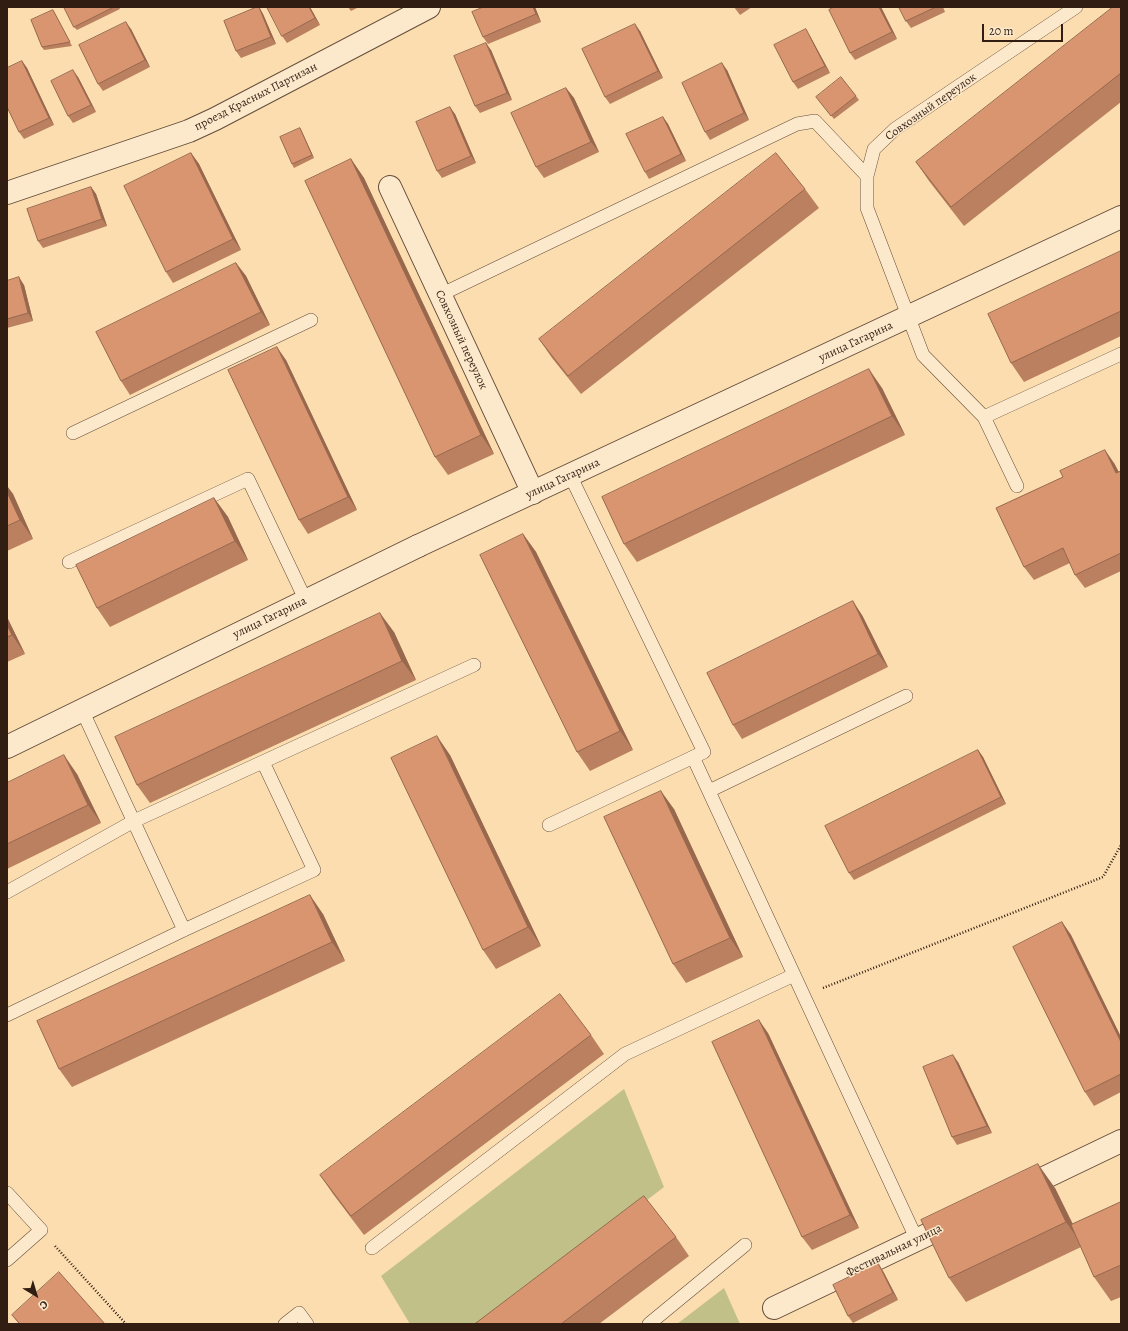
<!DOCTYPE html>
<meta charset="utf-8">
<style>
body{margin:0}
#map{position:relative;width:1128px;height:1331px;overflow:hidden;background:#fbddaf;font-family:Alegreya,serif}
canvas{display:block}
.frame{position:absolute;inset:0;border:8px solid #321d13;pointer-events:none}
.north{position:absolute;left:16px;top:1275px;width:40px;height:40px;-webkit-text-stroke:3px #fce9cb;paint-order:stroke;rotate:142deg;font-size:11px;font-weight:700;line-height:16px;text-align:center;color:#321d13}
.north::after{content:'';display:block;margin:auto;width:14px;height:18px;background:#321d13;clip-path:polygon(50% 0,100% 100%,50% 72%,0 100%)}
.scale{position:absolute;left:982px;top:24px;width:81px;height:18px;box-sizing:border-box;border:2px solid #321d13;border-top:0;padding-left:5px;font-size:12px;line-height:14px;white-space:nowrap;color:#321d13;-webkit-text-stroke:3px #fce9cb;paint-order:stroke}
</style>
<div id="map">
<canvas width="1128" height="1331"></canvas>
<div class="frame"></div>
<div class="north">С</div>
<div class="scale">20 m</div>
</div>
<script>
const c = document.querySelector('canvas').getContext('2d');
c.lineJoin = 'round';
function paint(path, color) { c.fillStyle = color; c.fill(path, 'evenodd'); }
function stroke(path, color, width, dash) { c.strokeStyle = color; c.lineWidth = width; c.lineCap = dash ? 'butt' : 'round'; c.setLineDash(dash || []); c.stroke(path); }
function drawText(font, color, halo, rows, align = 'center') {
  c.font = font + ' Alegreya,serif'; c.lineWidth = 3; c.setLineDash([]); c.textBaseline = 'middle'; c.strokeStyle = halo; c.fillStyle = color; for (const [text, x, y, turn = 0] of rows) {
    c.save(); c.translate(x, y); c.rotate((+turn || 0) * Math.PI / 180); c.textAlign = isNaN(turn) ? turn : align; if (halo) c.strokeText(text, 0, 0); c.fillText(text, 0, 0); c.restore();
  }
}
paint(new Path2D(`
 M624 1089 664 1187 486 1324H410L381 1276Z
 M724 1288 740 1324H677Z`), '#c1c089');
const service = new Path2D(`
 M440 295 797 124 815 121 867 176
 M984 417 1121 354
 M73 433 311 320
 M1017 486 984 417 923 355 867 208V176L874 149 895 129 1076 7
 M69 562 248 479 306 601
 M82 710 184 930
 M693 757 917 1240
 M709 791 906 696
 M549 825 704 752 570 475
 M7 892 134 821 474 665
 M7 1015 184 930 314 870 263 762
 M7 1193 41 1230 7 1260
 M372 1248 625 1054 794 975
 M285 1324 299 1313 307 1324
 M649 1324 745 1245`);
const minor = new Path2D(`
 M390 187 533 493
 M7 193 189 131 215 119 429 7
 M7 747 418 546
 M1021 1189 1121 1141
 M774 1308 954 1222`);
const tertiary = new Path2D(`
 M418 546 1121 217`);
stroke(service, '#644d3a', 14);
stroke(minor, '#644d3a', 24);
stroke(tertiary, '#644d3a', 24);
stroke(new Path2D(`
 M823 988 1103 877 1121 845
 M55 1246 126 1324`), '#321d13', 2.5, [1, 2]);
stroke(service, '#fce9cb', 13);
stroke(minor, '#fce9cb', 22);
stroke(tertiary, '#fce9cb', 22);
paint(new Path2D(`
 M64 7H119L120 9 77 30 74 27Z
 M259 7 263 14 276 44 241 58 236 51Z
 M310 7 320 25 287 43 282 36Z
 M348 7H359L351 11Z
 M484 7H535L541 22 488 44 483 37Z
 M734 7H752L740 15Z
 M834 7H881L897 39 855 60 850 53Z
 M899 7H943L945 12 911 28 906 21Z
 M1121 7V102L964 226 929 181 916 162Z
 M55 14 72 46 44 50 42 47Z
 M131 29 150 67 103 91 98 84Z
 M640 31 663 78 610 104 605 97Z
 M810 36 830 73 798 89 793 82Z
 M491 50 512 100 480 113 475 106Z
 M22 61 27 68 54 125 24 139 19 132Z
 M727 70 749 120 710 140 705 132Z
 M78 77 96 112 73 123 68 116Z
 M566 88 574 98 599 152 544 178 536 167Z
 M856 96 859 100 834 119 819 100Z
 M455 114 476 163 442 178 437 171Z
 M663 117 668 124 686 161 649 179 645 172Z
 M300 128 302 132 314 158 294 168 292 164Z
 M191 153 199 164 241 250 173 283 166 272Z
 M351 159 364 178 494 454 448 475 435 457Z
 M91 187 96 194 107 226 43 248 38 241Z
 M805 189 819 208 581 394 552 358 539 339Z
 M1121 251V336L1024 382 1011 363Z
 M236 263 246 276 270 325 130 395 121 381Z
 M7 281 24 285 33 321 7 328Z
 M286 360 357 510 308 534 299 520Z
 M882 388 905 435 637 562 624 544Z
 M1114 463 1119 472 1121 471V571L1085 588 1075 575 1070 563 1034 580 1024 567Z
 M7 486 13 494 33 539 7 551Z
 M214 498 228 517 248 560 110 627 97 608Z
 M523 534 536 552 633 750 590 771 577 752Z
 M862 615 888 667 742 739 733 725Z
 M7 617 25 654 7 662Z
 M394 632 416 680 150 803 137 785Z
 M978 750 983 757 1006 804 854 880 849 873Z
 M450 755 541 946 496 969 483 950Z
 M77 774 101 823 7 869V783Z
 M674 809 743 957 686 983 673 964Z
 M323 914 345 961 72 1087 59 1069Z
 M1062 922 1071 935 1121 1037V1092L1094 1106 1085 1092Z
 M768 1033 859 1228 812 1250 802 1237Z
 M591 1035 604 1054 364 1235 333 1194 320 1175Z
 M958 1062 992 1133 957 1145 952 1137Z
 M1055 1188 1073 1224 1121 1202V1297L1111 1301 1094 1277 1081 1247 966 1302 949 1278Z
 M676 1237 689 1256 599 1324H475Z
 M883 1271 898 1300 853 1323 848 1316Z
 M12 1315 105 1324H19Z`), '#ba8060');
paint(new Path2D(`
 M259 7 263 14 276 44 271 37Z
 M309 7H310L320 25 315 18Z
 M533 7H535L541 22 536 14Z
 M879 7H881L897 39 892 32Z
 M126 22 131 29 150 67 145 60Z
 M635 24 640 31 663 78 658 71Z
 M806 29 810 36 830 73 825 66Z
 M486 43 491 50 512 100 507 93Z
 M22 61 27 68 54 125 49 118Z
 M722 63 727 70 749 120 744 113Z
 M73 70 78 77 96 112 91 105Z
 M566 88 574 98 599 152 591 142Z
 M450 107 455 114 476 163 471 156Z
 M663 117 668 124 686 161 681 154Z
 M300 128 302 132 314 158 312 155Z
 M191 153 199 164 241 250 233 239Z
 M351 159 364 178 494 454 481 435Z
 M91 187 96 194 107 226 102 219Z
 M236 263 246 276 270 325 261 312Z
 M19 277 24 285 33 321 28 313Z
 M277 347 286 360 357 510 348 497Z
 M869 369 882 388 905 435 892 416Z
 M1105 450 1114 463 1121 477 1116 473Z
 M7 486 13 494 33 539 20 520 7 492Z
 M214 498 228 517 248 560 235 541Z
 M523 534 536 552 633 750 620 731Z
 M853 601 862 615 888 667 878 654Z
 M380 613 394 632 416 680 402 661Z
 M7 617 25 654 12 635 7 625Z
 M437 736 450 755 541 946 528 927Z
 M978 750 983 757 1006 804 1001 797Z
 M64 755 77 774 101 823 88 805Z
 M661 791 674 809 743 957 730 938Z
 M310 895 323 914 345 961 332 942Z
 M1062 922 1071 935 1121 1037V1042Z
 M759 1020 768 1033 859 1228 850 1215Z
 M953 1055 958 1062 992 1133 987 1126Z
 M1038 1164 1055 1188 1083 1246 1066 1222Z
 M878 1263 883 1271 898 1300 893 1293Z`), '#97684e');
const building = new Path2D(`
 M64 7H114L74 27Z
 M257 7H259L271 37 236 51 224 21Z
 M267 7H309L315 18 282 36Z
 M484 7H533L536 14 483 37 472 12Z
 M834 7H879L892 32 850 53 829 10Z
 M899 7H936L906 21Z
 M1113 7H1121V73L951 207 916 162Z
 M53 10 70 42 42 47 31 20Z
 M126 22 145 60 98 84 79 45Z
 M635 24 658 71 605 97 582 49Z
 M806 29 825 66 793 82 774 45Z
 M486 43 507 93 475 106 454 56Z
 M22 61 49 118 19 132 7 107V68Z
 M722 63 744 113 705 132 682 83Z
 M73 70 91 105 68 116 51 81Z
 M841 77 856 96 831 116 816 97Z
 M566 88 591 142 536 167 511 113Z
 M450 107 471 156 437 171 416 122Z
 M663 117 681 154 645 172 626 134Z
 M300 128 312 155 292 164 280 137Z
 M191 153 233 239 166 272 124 186Z
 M776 153 805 189 568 376 539 339Z
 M351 159 481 435 435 457 305 181Z
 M91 187 102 219 38 241 27 209Z
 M1121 251V311L1011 363 988 314Z
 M236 263 261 312 121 381 96 332Z
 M19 277 28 313 7 319V281Z
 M277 347 348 497 299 520 228 370Z
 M869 369 892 416 624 544 602 497Z
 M1105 450 1116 473 1121 471V553L1075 575 1063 548 1024 567 996 508 1063 477 1060 471Z
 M7 492 20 520 7 526Z
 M214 498 235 541 97 608 76 565Z
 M523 534 620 731 577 752 480 555Z
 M853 601 878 654 733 725 707 673Z
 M380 613 402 661 137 785 115 737Z
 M7 625 12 635 7 637Z
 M437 736 528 927 483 950 391 758Z
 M978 750 1001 797 849 873 825 826Z
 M64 755 88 805 7 844V783Z
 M661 791 730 938 673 964 604 817Z
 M310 895 332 942 59 1069 37 1021Z
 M1062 922 1121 1042V1074L1085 1092 1013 947Z
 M560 994 591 1035 351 1216 320 1175Z
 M759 1020 850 1215 802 1237 712 1042Z
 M953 1055 987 1126 952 1137 923 1067Z
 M1038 1164 1066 1222 949 1278 921 1220Z
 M644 1196 676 1237 561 1324H475Z
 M1121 1202V1265L1094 1277 1071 1225Z
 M878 1263 893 1293 848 1316 833 1285Z
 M59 1272 105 1324H20L12 1315Z`);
paint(building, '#d89570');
stroke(building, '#97684e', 1);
drawText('12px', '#321d13', '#fce9cb', [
 ["проезд Красных Партизан",256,97,-27],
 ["Совхозный переулок",931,107,-35],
 ["Совхозный переулок",461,340,65],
 ["улица Гагарина",856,342,-25],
 ["улица Гагарина",563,479,-25],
 ["улица Гагарина",270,618,-26],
 ["Фестивальная улица",894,1251,-26]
]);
</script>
